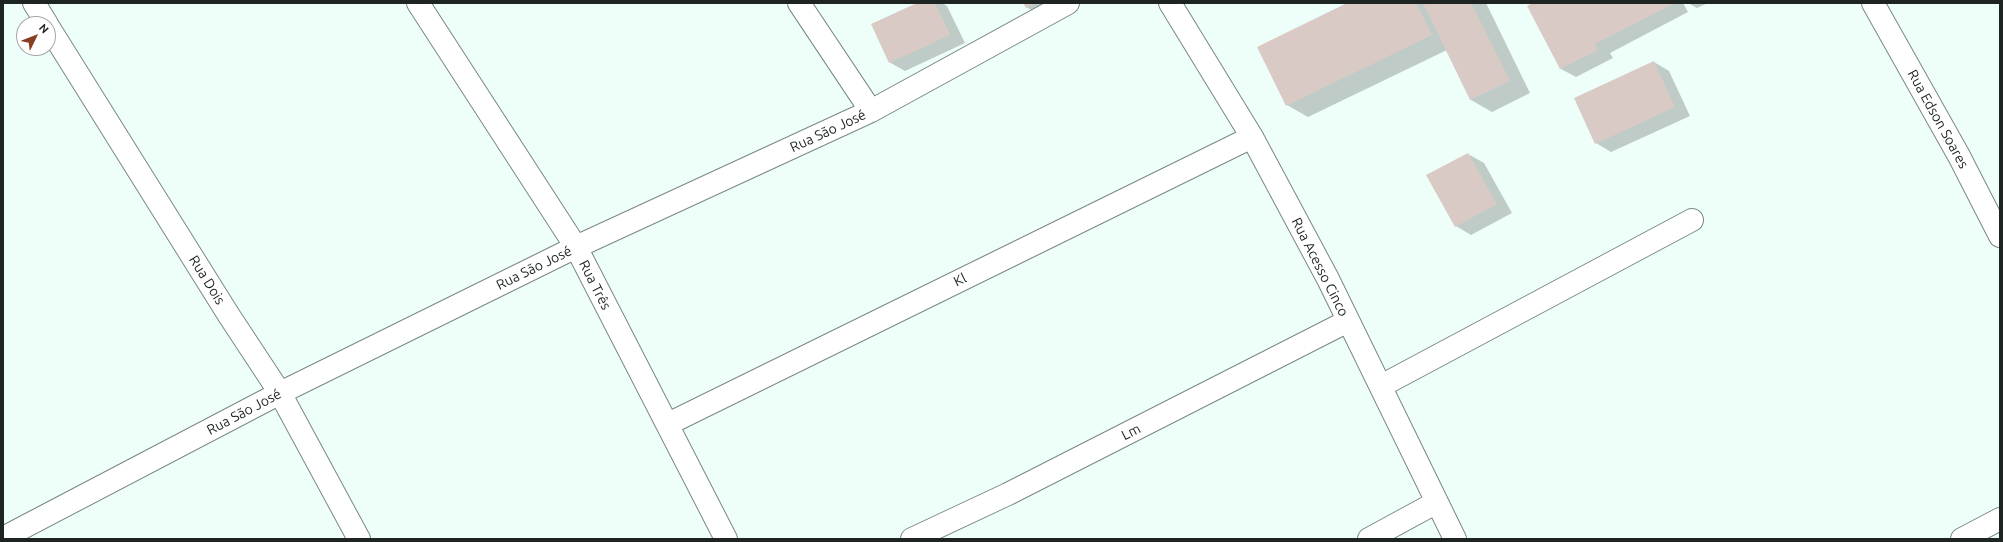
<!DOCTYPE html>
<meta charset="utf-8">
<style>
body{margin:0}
#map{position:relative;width:2003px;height:542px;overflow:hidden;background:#eefef8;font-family:Ubuntu,sans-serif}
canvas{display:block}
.frame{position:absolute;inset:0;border:4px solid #1e2422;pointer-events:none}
.north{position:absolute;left:16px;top:16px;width:40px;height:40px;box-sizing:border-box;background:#fff;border:1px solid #a5a7a7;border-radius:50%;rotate:47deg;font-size:11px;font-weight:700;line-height:16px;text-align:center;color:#1e2422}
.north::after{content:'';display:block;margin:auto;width:14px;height:18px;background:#873e22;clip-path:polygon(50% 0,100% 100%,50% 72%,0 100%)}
</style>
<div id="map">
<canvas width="2003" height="542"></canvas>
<div class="frame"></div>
<div class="north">N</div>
</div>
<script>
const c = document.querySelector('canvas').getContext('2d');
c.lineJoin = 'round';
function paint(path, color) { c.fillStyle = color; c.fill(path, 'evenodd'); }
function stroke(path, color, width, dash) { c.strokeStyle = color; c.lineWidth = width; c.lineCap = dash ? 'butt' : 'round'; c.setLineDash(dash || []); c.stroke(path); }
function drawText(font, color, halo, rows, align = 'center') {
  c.font = font + ' Ubuntu,sans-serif'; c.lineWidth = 4; c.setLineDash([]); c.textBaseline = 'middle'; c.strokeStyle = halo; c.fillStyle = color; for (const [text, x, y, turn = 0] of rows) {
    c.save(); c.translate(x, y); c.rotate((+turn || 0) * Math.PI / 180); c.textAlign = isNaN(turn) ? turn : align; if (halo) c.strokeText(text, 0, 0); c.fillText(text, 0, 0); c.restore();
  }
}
paint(new Path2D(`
 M919 3H942L947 6 965 43 905 71 889 62Z
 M1025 3H1079L1048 19 1026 7Z
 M1350 3H1486L1530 93 1492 112 1471 100 1447 50 1308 117 1287 105Z
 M1535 3H1683L1688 12 1610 53 1613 58 1576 77 1561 69Z
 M1688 3H1708L1697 8Z
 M1654 62 1669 71 1690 116 1611 152 1596 143Z
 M1468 154 1484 163 1512 213 1471 235 1456 226Z`), '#0003');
paint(new Path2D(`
 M917 3H935L950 35 889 63 871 24Z
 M1023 3H1035L1026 8Z
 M1347 3H1416L1432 35 1286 106 1257 47Z
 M1423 3H1471L1510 81 1470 100Z
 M1532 3H1675L1595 44 1598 50 1560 69 1527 6Z
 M1654 61 1675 107 1595 144 1574 98Z
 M1468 153 1497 204 1455 227 1426 175Z`), '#d9cac5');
const minor = new Path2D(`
 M34 3 47 24
 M418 3 576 247 726 539
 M799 3 871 111
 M1170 3 1252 137 1328 279 1455 539
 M1873 3 1959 156 2000 236
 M48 26 228 314 280 393 359 539
 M1381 386 1692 220
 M668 424 1252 137
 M3 538 280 393 576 247 871 111 1068 3
 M912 539 1008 494 1348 321
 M1369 539 1437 502
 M1962 539 2000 519`);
stroke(minor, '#7a8883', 24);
stroke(minor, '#fff', 22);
drawText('14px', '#1e2422', '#fff', [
 ["Rua Edson Soares",1938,119,61],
 ["Rua São José",828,131,-25],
 ["Rua Acesso Cinco",1320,267,63],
 ["Rua São José",534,268,-26],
 ["Rua Dois",207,280,58],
 ["Kl",960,280,-26],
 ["Rua Três",595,285,63],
 ["Rua São José",244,412,-28],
 ["Lm",1131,432,-27]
]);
</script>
